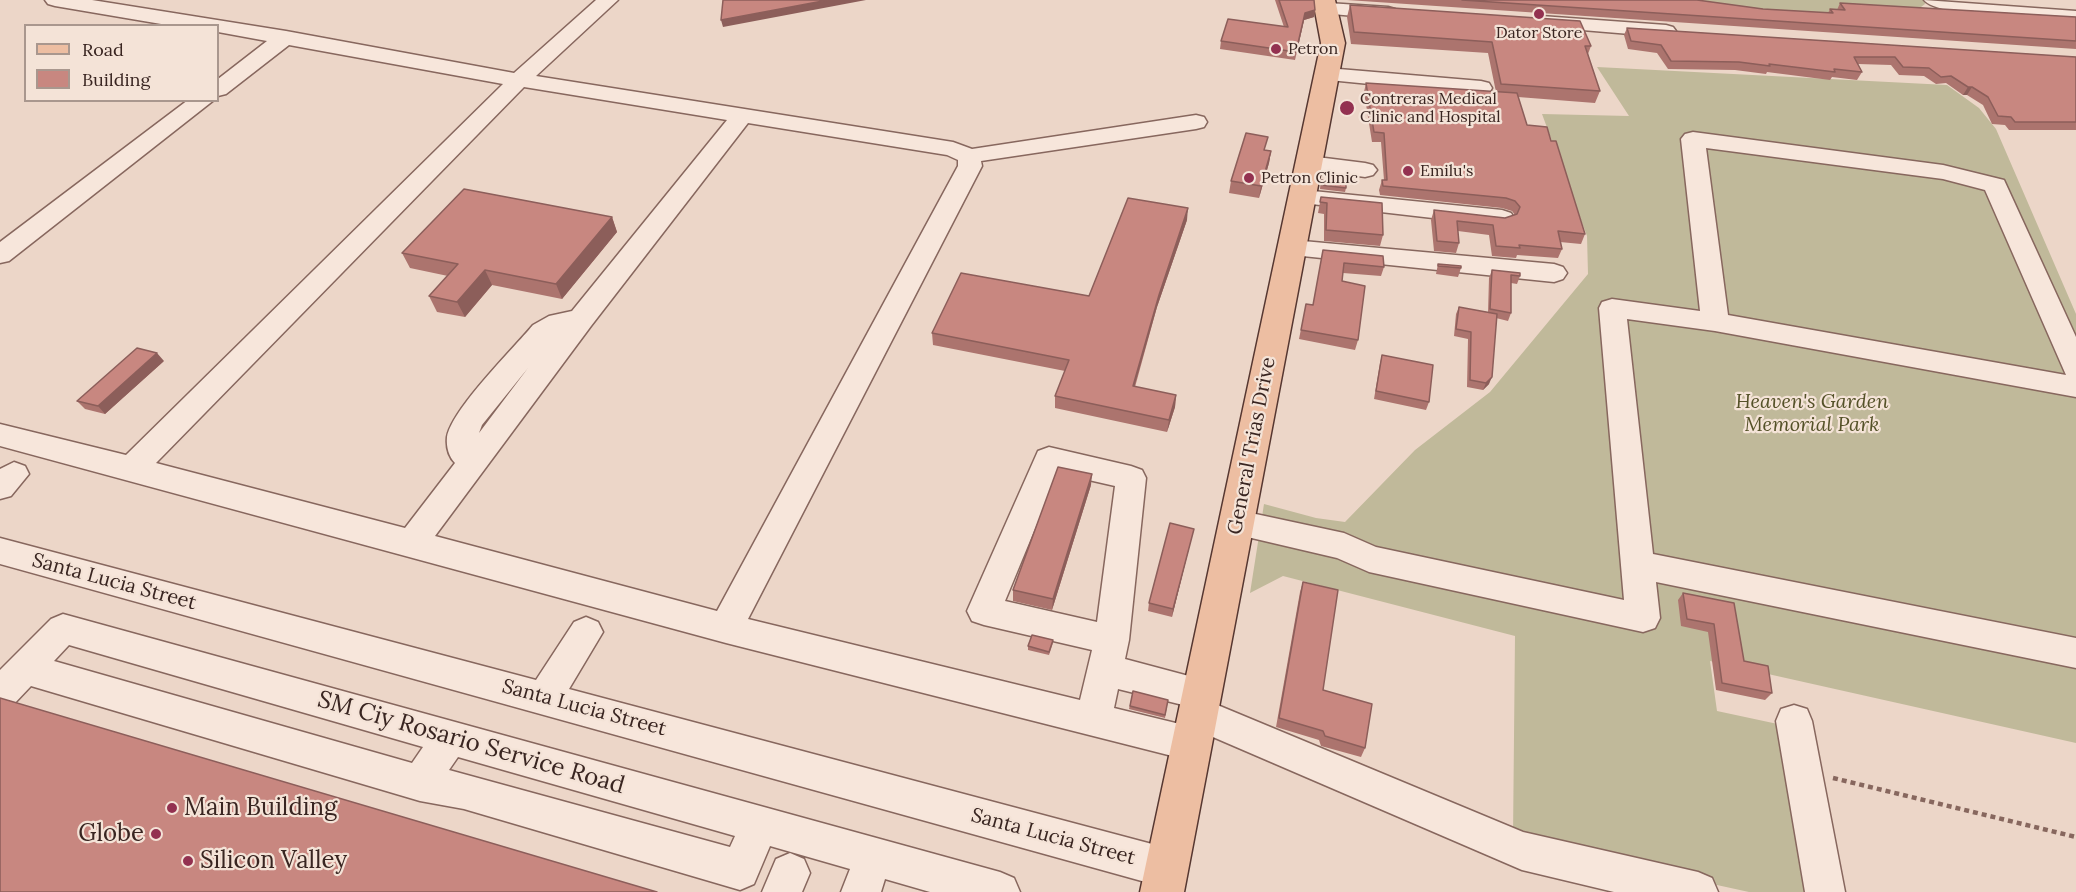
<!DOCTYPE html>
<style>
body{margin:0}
#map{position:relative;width:2076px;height:892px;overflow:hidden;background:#ecd6c8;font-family:Lora,serif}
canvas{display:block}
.legend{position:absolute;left:24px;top:24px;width:195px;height:78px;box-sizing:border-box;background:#f4e3d7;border:2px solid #a9978e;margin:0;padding:8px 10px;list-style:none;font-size:18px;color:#392521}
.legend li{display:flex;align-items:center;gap:12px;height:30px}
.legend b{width:30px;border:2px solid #a9978e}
</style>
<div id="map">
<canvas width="2076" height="892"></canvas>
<ul class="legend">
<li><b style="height:8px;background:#edbea2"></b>Road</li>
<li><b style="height:16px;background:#c88780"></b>Building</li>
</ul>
</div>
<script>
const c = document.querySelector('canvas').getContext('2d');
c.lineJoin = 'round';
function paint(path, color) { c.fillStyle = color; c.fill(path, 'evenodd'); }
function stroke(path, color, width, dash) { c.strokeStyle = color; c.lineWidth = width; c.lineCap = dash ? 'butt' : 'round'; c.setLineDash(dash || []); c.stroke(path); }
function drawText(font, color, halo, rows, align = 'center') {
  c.font = font + ' Lora,serif'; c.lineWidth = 4.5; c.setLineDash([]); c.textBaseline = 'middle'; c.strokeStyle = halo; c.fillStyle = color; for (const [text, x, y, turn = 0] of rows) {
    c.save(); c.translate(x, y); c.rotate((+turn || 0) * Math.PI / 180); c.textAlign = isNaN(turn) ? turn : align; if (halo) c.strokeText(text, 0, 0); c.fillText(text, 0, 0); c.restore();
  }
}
paint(new Path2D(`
 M1637 0H1924L1925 4 1917 10H1835L1832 15Z
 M1597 67 1947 85 1979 108 1996 129 2076 314V743L1710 661 1717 711 1787 726 1816 892H1749L1584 856 1513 837 1515 636 1283 576 1250 593 1264 504 1316 518 1345 522 1415 450 1490 392 1588 274 1587 236 1542 114 1629 116Z`), '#c0b99a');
const minor = new Path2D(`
 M45 0H92L286 31 514 73 596 0H618L536 76 953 142 972 149 1196 115 1204 117 1207 122 1204 127 1196 129 981 161 982 166 748 619 1080 700 1092 650 984 625 972 621 967 611 1038 451 1049 447 1131 466 1142 470 1146 478 1129 640 1125 659 1215 683 1220 694 1215 704 1523 832 1698 872 1712 878 1718 892H1614L1522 870 1206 734 1210 744 1205 756 1192 761 726 643 0 446V424L126 455 503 84 289 45 226 94 218 96V79L267 41 218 32V26H173L55 6 48 4ZM524 87 727 120 572 311 549 316 533 325C513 349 452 409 447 437 446 447 449 457 455 463L405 528 156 463ZM748 123 947 155 958 160V166L717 611 435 536 591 326ZM528 368 479 433 482 425ZM1058 473 1115 486 1097 622 1005 601ZM1118 689 1183 705 1179 713 1188 726 1114 708Z
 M1924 0 2076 11V23C2050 21 1936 17 1924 0Z
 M1328 3 1388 7 1395 9 1398 13 1395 17 1388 19 1321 13 1318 9 1321 5Z
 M1541 16 1666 25 1673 27 1676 31 1673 35 1666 37 1534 26 1531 22 1534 18Z
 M1327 68 1481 81 1489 83 1492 88 1489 93 1481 95 1319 79 1316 74 1319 69Z
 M188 100H214L9 261 0 263V242Z
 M1693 132 1943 165 2004 180 2076 337V397L1715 331 1627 319 1653 554 2076 638V668L1656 582 1660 618 1655 628 1643 632 1369 572 1337 558 1226 532 1221 523 1226 514 1237 510 1344 533 1376 547 1624 600 1599 308 1602 302 1612 299 1700 311 1681 139 1685 134ZM1706 148 1943 179 1985 190 2066 375 1728 315Z
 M1309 156 1365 163 1373 165 1377 170 1373 175 1365 177 1301 168 1297 163 1301 158Z
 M1303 190 1502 210 1511 213 1514 218 1511 223 1502 226 1294 202 1291 197 1294 192Z
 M1292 240 1554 264 1563 267 1567 273 1563 279 1554 282 1283 254 1279 248 1283 242Z
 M14 462 25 466 29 474 11 496 0 499V469Z
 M0 538 536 680 574 622 586 617 598 622 603 632 569 689 1167 848 1181 854 1187 868 1181 882 1167 888 0 564Z
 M63 614 1000 872 1014 878 1020 892H930L885 879 881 892H841L850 869 770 846 754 884 740 890 464 809 420 801 31 686 13 705 0 710V670L51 619ZM69 645 423 747 412 763 54 661ZM458 757 735 836 730 847 449 770Z
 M1794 705 1807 709 1812 721 1845 892H1805L1776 721 1781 709Z
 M790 853 804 859 810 873 802 892H762L776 859Z`);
const major = new Path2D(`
 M1313 0H1335L1345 43 1184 892H1140L1321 43Z`);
stroke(minor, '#87675e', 3);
stroke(major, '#563731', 3);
stroke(new Path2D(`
 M1833 778 2076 837`), '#87675e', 4.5, [5, 4]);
paint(minor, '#f7e6db');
paint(major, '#edbea2');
paint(new Path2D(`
 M1275 0H1314L1315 10 1314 17 1304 20 1295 60 1220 49 1221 41 1284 27Z
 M1347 0H1697L1763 9 1828 13 1830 9 1837 10 1840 3 2076 17V49Z
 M1350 5 1591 46 1588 54 1600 91 1595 103 1518 97 1527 125 1551 141 1585 234 1581 244 1560 242 1562 249 1558 258 1517 255 1516 258 1492 256 1489 235 1458 231 1459 243 1456 253 1434 251 1431 220 1434 210 1505 218 1515 215 1512 211 1502 208 1380 195 1379 190 1382 180H1384L1381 142H1372L1364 92 1366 83 1496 92 1488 53 1351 44 1347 17Z
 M1627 28 2076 57V130H2009L2005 125 1992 124 1983 105 1967 95H1963L1946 83 1936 84 1924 76 1899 75 1891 65 1858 64 1862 72 1857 80 1832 77 1830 80 1767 72 1766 74 1735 70 1668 69 1657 53 1628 49 1624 35Z
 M1266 150 1271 151 1269 163 1259 198 1229 193 1231 181Z
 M1321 180 1346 188 1345 192 1320 189Z
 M1321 197 1383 235 1380 246 1324 241V214L1318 213Z
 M612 217 617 232 562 299 492 285 465 317 437 312 429 296 448 276 410 268 402 253Z
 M1187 220 1157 307 1135 387 1176 395 1175 407 1167 432 1055 408V396L1065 371 933 345 932 333 1089 296Z
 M1323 250 1384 267 1381 276 1343 273 1342 281 1358 340 1355 350 1299 339 1306 304 1313 305Z
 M1438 264 1461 268 1458 277 1436 274Z
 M1492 270 1520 276 1517 284 1511 283V313L1508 321 1496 318 1489 384 1483 390 1467 387 1468 339 1454 336 1456 314 1459 307 1488 313 1489 278Z
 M1382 355 1429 402 1426 410 1374 399 1380 363Z
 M164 361 105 414 85 409 77 401Z
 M1091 485 1052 610 1013 601V590Z
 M1192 536 1172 617 1148 611 1149 603Z
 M1303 582 1323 690 1365 748 1361 757 1321 746 1319 740 1276 727 1300 592Z
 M1683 593 1734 603 1744 661 1772 693 1765 700 1716 690 1708 632 1681 626 1678 600Z
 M1053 640V643L1049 655 1028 650V646Z
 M1133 691 1168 700 1165 718 1129 709Z`), '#ac746e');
paint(new Path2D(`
 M828 0H866L723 27 721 20Z
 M1315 10 1314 17 1304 20 1295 60 1305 13Z
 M1968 87H1972L1967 95H1963Z
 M1271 151 1269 163 1259 198 1261 186Z
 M1188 208 1187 220 1157 307 1131 398 1133 386 1159 295Z
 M612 217 617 232 562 299 556 284Z
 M485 270 492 285 465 317 457 302Z
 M157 353 164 361 105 414 98 406Z
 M1492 377 1489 384 1483 390 1486 383Z
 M1176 395 1175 407 1167 432 1169 420Z
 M1092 474 1091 485 1052 610 1053 599Z
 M1194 529 1192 536 1172 617 1173 609Z`), '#8c5e5a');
const building = new Path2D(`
 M723 0H828L721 20Z
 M1279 0H1314L1315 10 1305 13 1296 52 1221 41 1228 19 1288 27Z
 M1462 0H1697L1763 9 1833 13 1830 9 1845 10 1840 3 2076 17V41Z
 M1350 5 1580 21 1591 46H1585L1600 91 1501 84 1492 42 1354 32Z
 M1627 28 2076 57V122H2015L2011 117 1998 116 1988 97 1972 87H1968L1951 76 1941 77 1929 68 1903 67 1895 57H1854L1862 72 1834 69 1835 72 1769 64 1770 66 1739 62 1671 61 1661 45 1631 41Z
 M1366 83 1517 93 1527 125 1547 127 1551 141H1556L1585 234 1558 231 1562 249 1519 245 1520 248 1496 246 1493 225 1457 221 1459 243 1437 241 1434 210 1505 218 1517 214 1520 207 1515 201 1506 198 1383 186 1382 180H1387L1384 133 1374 132Z
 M1246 133 1268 137 1264 150 1271 151 1261 186 1231 181Z
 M1321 180 1346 183V188L1321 185Z
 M464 189 612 217 556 284 485 270 457 302 429 296 458 264 402 253Z
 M1321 197 1382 203 1383 235 1326 230 1327 203 1320 202Z
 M1128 198 1188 208 1159 295 1133 386 1176 395 1169 420 1055 396 1069 360 932 333 961 273 1089 296Z
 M1323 250 1383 256 1384 267 1344 263 1342 281 1365 286 1358 340 1301 330 1306 304 1313 305Z
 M1438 264 1461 266V268L1438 266Z
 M1492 270 1520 273V276L1511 275V313L1490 309Z
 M1459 307 1497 314 1492 377 1486 383 1470 380 1471 332 1456 329Z
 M137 348 157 353 98 406 77 401Z
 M1382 355 1433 365 1429 402 1376 391Z
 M1058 467 1092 474 1053 599 1013 590Z
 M1170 523 1194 529 1173 609 1149 603Z
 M1303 582 1338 590 1323 690 1372 704 1365 748 1325 736 1323 731 1279 718Z
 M1683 593 1734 603 1744 661 1768 666 1772 693 1722 683 1714 624 1687 619Z
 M1032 635 1053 640 1049 652 1028 646Z
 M1133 691 1168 700 1165 715 1130 706Z
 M0 698 657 892H0Z`);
paint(building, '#c88780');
stroke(building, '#8c5e5a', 1.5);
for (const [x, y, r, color] of [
 [1539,14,6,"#933150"],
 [1276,49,6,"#933150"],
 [1347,108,8,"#933150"],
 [1408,171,6,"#933150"],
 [1249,178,6,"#933150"],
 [172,808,6,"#933150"],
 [156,834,6,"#933150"],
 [188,861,6,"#933150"]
]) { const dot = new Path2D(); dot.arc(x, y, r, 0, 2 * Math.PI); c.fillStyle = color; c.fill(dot); stroke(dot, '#f4e3d7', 2); }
drawText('16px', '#392521', '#f4e3d7', [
 ["Dator Store",1539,33,"center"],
 ["Petron",1288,49],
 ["Contreras Medical",1360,99],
 ["Clinic and Hospital",1360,117],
 ["Emilu's",1420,171],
 ["Petron Clinic",1261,178]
], 'left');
drawText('italic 20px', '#545128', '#f4e3d7', [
 ["Heaven's Garden",1812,402],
 ["Memorial Park",1812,425]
]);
drawText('20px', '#392521', '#f4e3d7', [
 ["General Trias Drive",1252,446,-79],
 ["Santa Lucia Street",114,582,15],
 ["Santa Lucia Street",584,708,15],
 ["Santa Lucia Street",1053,837,15]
]);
drawText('24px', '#392521', '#f4e3d7', [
 ["SM Ciy Rosario Service Road",471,743,16]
]);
drawText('24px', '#392521', '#f4e3d7', [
 ["Main Building",184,808],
 ["Globe",144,834,"right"],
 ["Silicon Valley",200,861]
], 'left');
</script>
